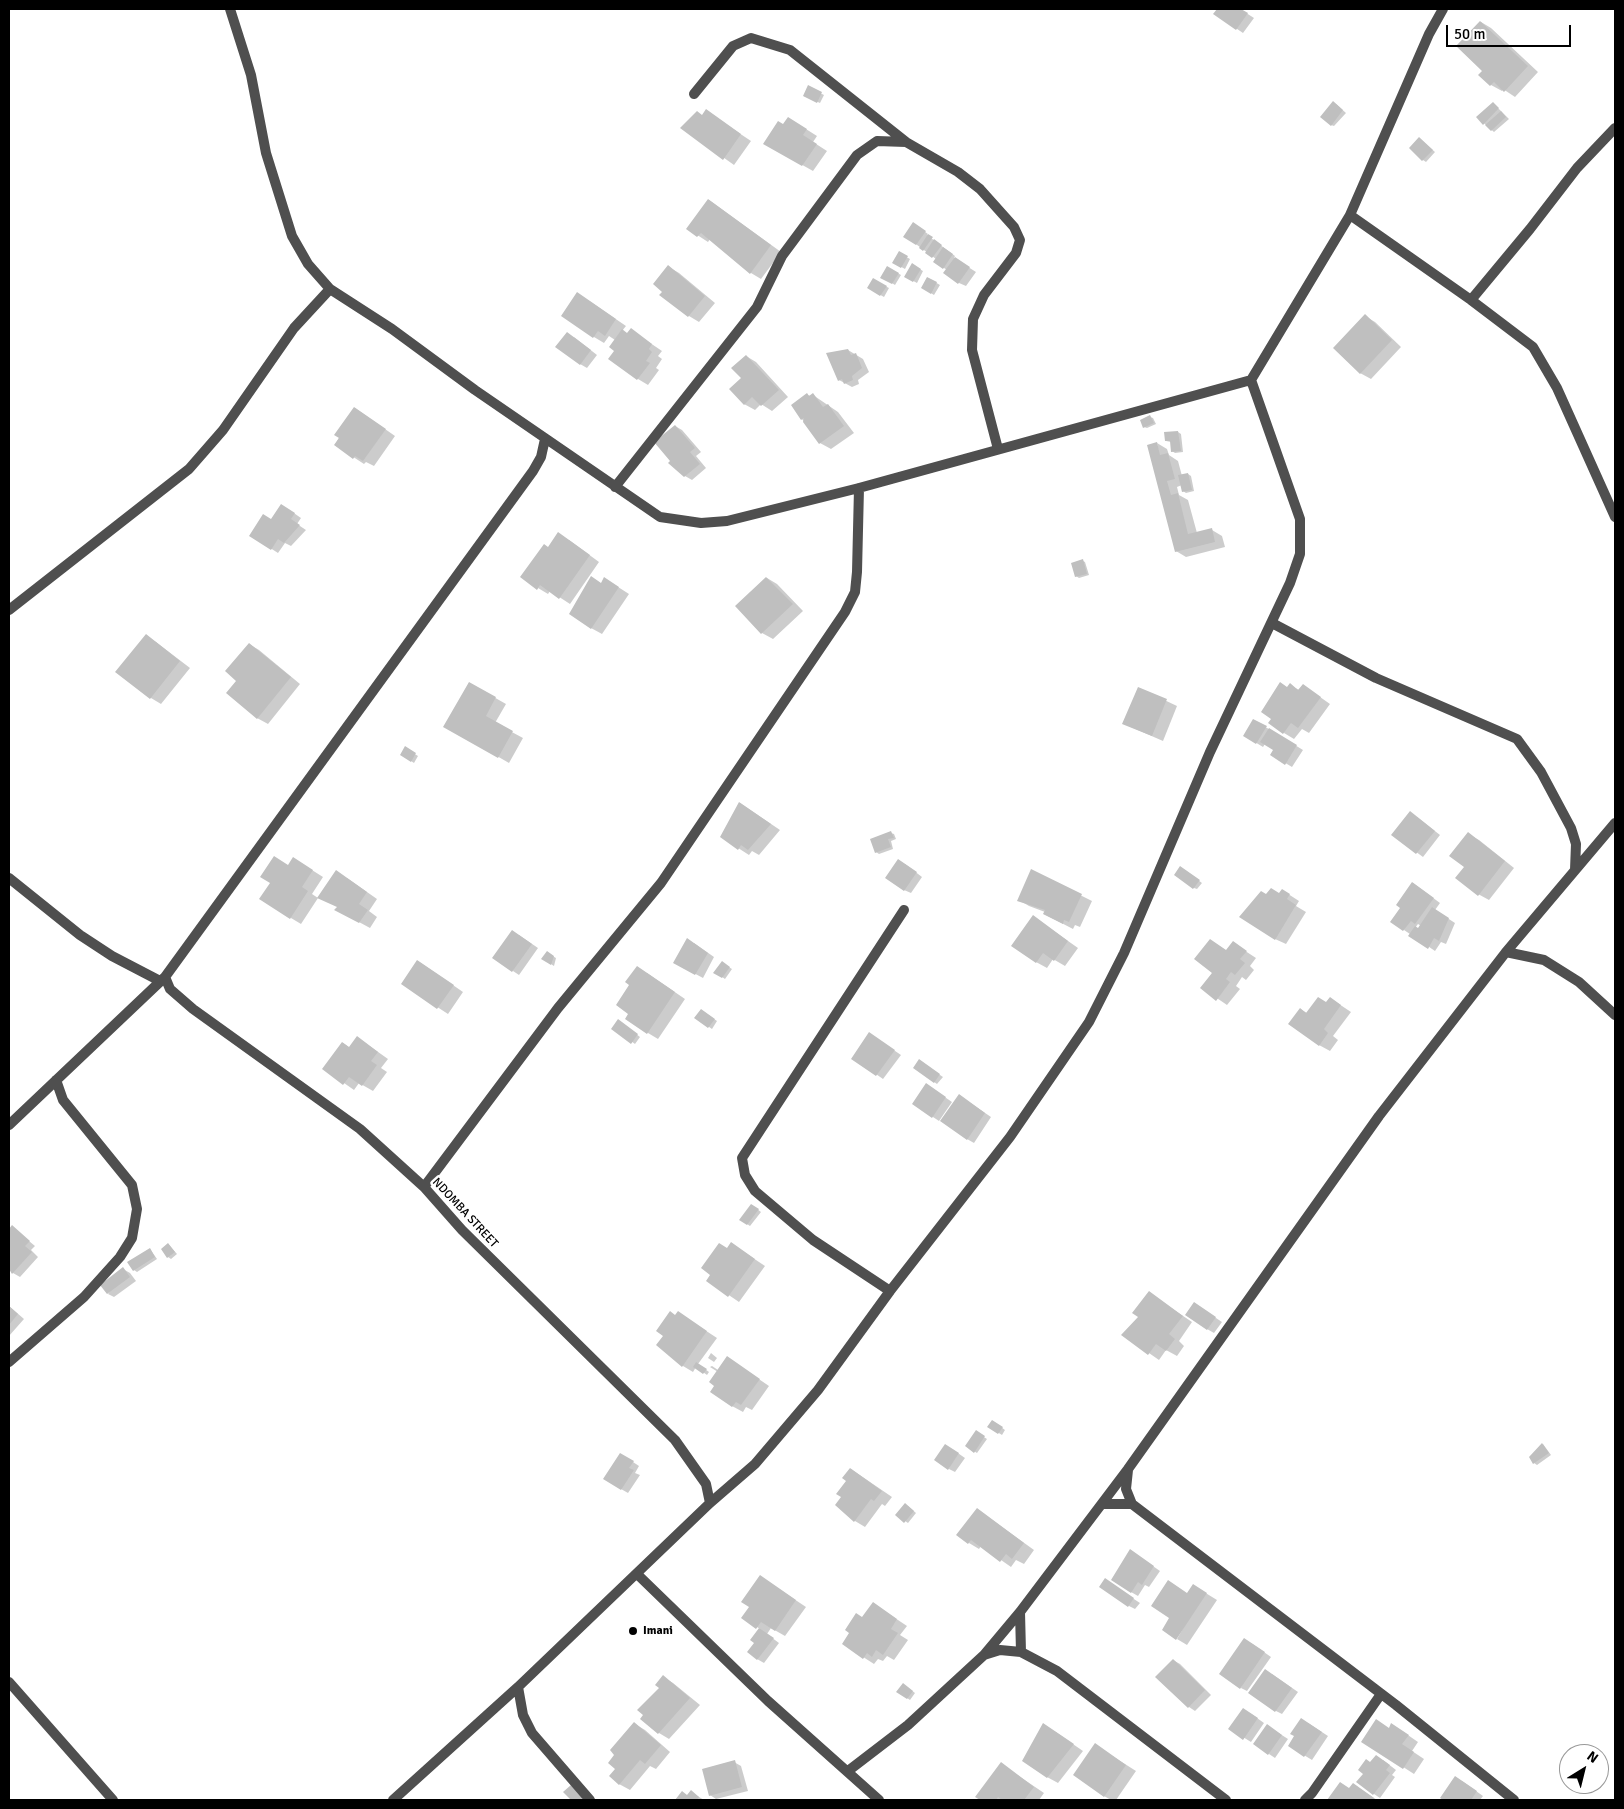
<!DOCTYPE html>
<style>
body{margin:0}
#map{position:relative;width:1624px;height:1809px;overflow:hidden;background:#fff;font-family:Signika,sans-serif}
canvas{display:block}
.frame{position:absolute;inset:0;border:10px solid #000;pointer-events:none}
.north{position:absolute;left:1559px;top:1744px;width:50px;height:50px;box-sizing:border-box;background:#fff;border:1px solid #999;border-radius:50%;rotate:36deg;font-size:14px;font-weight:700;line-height:20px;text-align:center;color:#000}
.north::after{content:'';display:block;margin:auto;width:18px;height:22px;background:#000;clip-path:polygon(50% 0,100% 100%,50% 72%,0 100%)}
.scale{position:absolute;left:1446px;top:25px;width:125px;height:22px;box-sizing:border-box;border:2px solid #000;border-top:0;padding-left:6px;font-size:15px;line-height:18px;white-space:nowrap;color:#000;-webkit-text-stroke:4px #fff;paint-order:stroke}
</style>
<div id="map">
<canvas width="1624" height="1809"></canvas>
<div class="frame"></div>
<div class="north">N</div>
<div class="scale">50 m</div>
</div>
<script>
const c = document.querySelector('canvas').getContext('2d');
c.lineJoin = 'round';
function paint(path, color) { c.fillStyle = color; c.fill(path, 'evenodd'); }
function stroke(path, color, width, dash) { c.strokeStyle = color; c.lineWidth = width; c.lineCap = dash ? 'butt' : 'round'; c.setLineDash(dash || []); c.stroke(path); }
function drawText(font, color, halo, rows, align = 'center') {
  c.font = font + ' Signika,sans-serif'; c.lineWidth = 5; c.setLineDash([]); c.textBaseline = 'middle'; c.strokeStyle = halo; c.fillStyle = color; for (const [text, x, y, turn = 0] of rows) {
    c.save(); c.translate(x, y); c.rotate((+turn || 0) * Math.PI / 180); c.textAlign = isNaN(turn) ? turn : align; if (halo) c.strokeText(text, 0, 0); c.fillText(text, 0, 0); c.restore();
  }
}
paint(new Path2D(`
 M1219 9H1240L1254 18 1243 33 1215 14Z
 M1481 22 1491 28 1538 72 1515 97 1503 89 1502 91 1491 85 1480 75 1484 71Z
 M808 87 824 95 820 103 804 96Z
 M1336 104 1346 113 1334 126 1331 125Z
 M1494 104 1509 119 1494 132 1478 118Z
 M706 111 751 141 734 165 682 128 703 116Z
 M798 124 817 136 813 142 827 151 813 171 765 144 784 125Z
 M1420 139 1435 152 1426 162 1423 160Z
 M709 200 781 252 761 279 751 273 710 239 708 242 688 229Z
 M914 224 928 234 927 235 955 256 954 258 976 272 966 286 959 283 947 270 935 262 936 259 905 236Z
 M899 253 910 259 905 269 894 263Z
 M912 265 923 271 917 283 906 277Z
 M669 267 679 273 715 303 699 322 689 316 664 291Z
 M887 267 901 275 895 285 882 277Z
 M928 278 940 285 934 295 923 288Z
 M873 280 889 288 884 297 868 288Z
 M588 300 626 326 622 331 628 334 631 330 662 351 658 356 662 359 656 368 659 370 648 385 638 379 615 351V340L609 336 604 343 594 337Z
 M1365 316 1375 322 1401 347 1371 379 1360 373Z
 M574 337 597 355 587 368 580 364Z
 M848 350 863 359 869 372 858 380 859 384 852 387 839 380Z
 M746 356 756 362 788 397 772 411 761 404 755 410 744 404 743 378Z
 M807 395 811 396 813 395 838 412 854 433 831 449 820 443 802 419Z
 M355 408 395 436 374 466 366 462 364 464 335 445Z
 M1150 417 1153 418 1156 424 1147 428 1144 427Z
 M675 426 682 430 701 452 696 456 706 468 692 480 685 476Z
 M1178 432 1181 434 1183 452 1175 453 1172 451 1171 442 1166 441Z
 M1157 443 1167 449 1169 455 1178 461 1182 476 1188 474 1191 476 1194 491 1186 493 1183 491 1182 485 1177 487 1179 495 1188 500 1197 533 1212 530 1222 536 1225 547 1186 557 1176 551Z
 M288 509 301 518 297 524 306 530 291 546 285 543 278 553 250 535Z
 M569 540 599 562 570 604 550 591 548 594 538 588 548 548Z
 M1083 561 1085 562 1089 575 1079 578 1076 576Z
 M767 578 777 584 803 611 773 639 762 633 737 606Z
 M601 583 615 585 629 594 602 634 591 628Z
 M146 636 156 642 190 668 161 704 151 698 117 672Z
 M249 644 259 650 300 684 268 724 257 718 238 680Z
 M469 683 506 704 495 723 523 738 509 763 445 726Z
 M1290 685 1299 690 1303 685 1330 704 1309 733 1302 729 1294 739 1284 733 1288 688Z
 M1139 688 1177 706 1163 741 1124 724Z
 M1254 720 1303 750 1292 767 1272 755 1275 750 1265 744 1263 747 1245 736Z
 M405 748 418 756 414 763 401 754Z
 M740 803 780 830 759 855 752 851 749 855 721 837Z
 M1417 817 1440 835 1423 857 1393 835Z
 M891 833 894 834 896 839 891 841 893 849 879 854 876 852Z
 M1468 834 1479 840 1514 868 1489 900 1478 894 1465 867Z
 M905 864 922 877 911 893 904 890Z
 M304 865 323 877 312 894 318 898 301 924 291 918 289 866Z
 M1183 869 1202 883 1197 889 1194 888Z
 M1032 871 1092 901 1080 927 1075 925 1073 929 1044 914 1045 912 1029 906 1019 900Z
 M347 878 377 899 369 911 377 917 370 928 346 915Z
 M1413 883 1440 903 1435 910 1455 923 1446 944 1441 942 1435 951 1404 930ZM1418 924 1421 926 1419 930 1415 928Z
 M1282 890 1299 901 1296 906 1306 912 1286 944 1275 939 1267 895 1279 894Z
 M1034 917 1078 948 1065 966 1053 959 1047 968 1036 962Z
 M519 935 538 948 519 975 513 971Z
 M1210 940 1227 951 1233 943 1256 958 1250 966 1254 970 1246 980 1242 977 1236 986 1240 989 1227 1005 1202 988 1213 972Z
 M694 943 714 957 703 978 675 963Z
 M547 953 556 958 554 966 543 959Z
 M418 961 463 992 448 1014 402 984Z
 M722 963 732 969 725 979 715 972Z
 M647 973 685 999 658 1039 648 1033Z
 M1330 998 1351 1012 1333 1036 1338 1040 1330 1051 1319 1045 1300 1009 1307 1013 1326 1003Z
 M701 1010 717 1021 712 1029 696 1018Z
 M621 1022 640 1037 635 1044 613 1028Z
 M357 1037 388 1059 381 1068 387 1072 373 1091 359 1083 354 1090 324 1069 343 1043 350 1048Z
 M876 1038 901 1055 883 1079 853 1058Z
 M919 1061 943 1077 937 1084 914 1068Z
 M933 1089 952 1102 939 1121 933 1117Z
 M966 1100 991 1117 974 1143 967 1139Z
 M752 1205 761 1212 750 1226 741 1220Z
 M12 1227 35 1246 31 1250 38 1257 20 1277 13 1273 9 1267V1231Z
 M169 1245 177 1254 171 1259 168 1257Z
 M150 1249 157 1259 137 1272 134 1270Z
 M727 1249 741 1250 765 1266 739 1302 708 1281Z
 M123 1269 130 1273 136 1281 114 1297 108 1294Z
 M1149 1293 1192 1322 1179 1341 1184 1346 1177 1356 1166 1350 1159 1360 1123 1335 1140 1317Z
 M9 1306 24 1319 9 1336Z
 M1201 1308 1222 1322 1214 1333 1207 1329Z
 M676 1316 688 1319 717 1338 698 1364 709 1372 707 1375 696 1367 693 1372 683 1366 658 1345Z
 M711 1353 717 1358 714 1362 708 1358Z
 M728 1358 769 1386 752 1410 746 1407 743 1412 732 1406 716 1386 718 1372 710 1367 712 1366 718 1370Z
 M993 1421 1005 1430 1002 1435 989 1427Z
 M976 1432 987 1439 977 1453 966 1446Z
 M1543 1444 1551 1455 1537 1465 1534 1463Z
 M952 1449 965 1458 955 1472 949 1469Z
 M627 1458 639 1466 635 1473 640 1475 628 1493 621 1489Z
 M851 1469 892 1497 885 1506 882 1504 865 1527 855 1521 837 1505 842 1497Z
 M908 1506 916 1513 908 1523 905 1521Z
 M977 1509 1034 1550 1024 1564 1016 1560 1011 1567 981 1546 979 1549 969 1543Z
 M1137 1555 1160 1571 1149 1587 1145 1585 1138 1596 1131 1592Z
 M770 1583 806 1607 785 1636 771 1628 767 1634 779 1643 764 1663 757 1659 755 1643 760 1629 743 1618Z
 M1111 1584 1140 1603 1135 1609 1129 1606Z
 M1204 1592 1217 1600 1187 1645 1177 1639Z
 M883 1610 907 1626 900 1635 908 1640 894 1660 887 1656 883 1661 878 1659 874 1664 843 1644 863 1618Z
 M1251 1643 1271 1657 1247 1691 1241 1688Z
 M1173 1660 1180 1664 1211 1695 1195 1711 1189 1707Z
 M1272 1674 1298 1692 1282 1714 1276 1711Z
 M663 1677 673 1683 700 1705 669 1739 659 1733Z
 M906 1686 915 1693 910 1700 907 1698Z
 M1250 1713 1264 1723 1251 1742 1230 1729Z
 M1308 1723 1328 1736 1312 1760 1289 1746Z
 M635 1724 645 1730 670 1752 656 1769 650 1766 630 1790 619 1784 617 1769Z
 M1274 1730 1288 1739 1275 1758 1269 1754Z
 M1054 1731 1083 1751 1058 1783 1047 1777Z
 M1402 1731 1418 1742 1412 1751 1424 1759 1414 1774 1363 1741Z
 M1095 1745 1136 1771 1116 1800H1111L1104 1796Z
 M1383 1760 1396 1770 1392 1775 1395 1777 1380 1798 1374 1794 1371 1764Z
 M734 1762 741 1766 748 1791 716 1799 710 1795Z
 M1001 1764 1044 1793 1039 1800H982L977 1797Z
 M1462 1781 1483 1796 1480 1800H1446L1442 1798Z
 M1340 1784 1350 1789 1353 1784 1377 1800H1328Z
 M691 1792 704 1800H677L682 1793 688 1796Z`), '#0003');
paint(new Path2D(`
 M1217 9H1241L1248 13 1236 30 1213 14Z
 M1480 21 1528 66 1504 92 1494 82 1490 86 1478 75 1482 71 1456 46Z
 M808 85 822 92 817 103 803 96Z
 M1333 101 1343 110 1331 126 1320 117Z
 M1493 102 1499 108 1483 125 1476 117Z
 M706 109 741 134 723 160 680 128 697 111 702 115Z
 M1501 111 1506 117 1491 131 1485 125Z
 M788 117 807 129 803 135 817 144 802 166 763 144 778 121 783 124Z
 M1419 137 1433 150 1422 161 1409 148Z
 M708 199 771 245 750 274 701 233 697 237 686 229Z
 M913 222 926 231 916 245 903 237Z
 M928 234 933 237 923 251 919 248Z
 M934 239 942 245 932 258 925 253Z
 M943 247 953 254 943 269 933 262Z
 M899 251 908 256 901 268 892 263Z
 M955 257 970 267 958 284 943 273Z
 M912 263 921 269 913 282 904 277Z
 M668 265 705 296 688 317 659 295 662 292 653 284Z
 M887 266 899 273 892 284 880 278Z
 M927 277 937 282 931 294 921 288Z
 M873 278 887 286 880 296 867 288Z
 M577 292 616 319 605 336 598 331 593 338 561 316Z
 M1365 314 1392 340 1360 374 1333 348Z
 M631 328 652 344 649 349 652 352 646 361 650 363 637 380 608 359 614 351 609 347 622 329 627 333Z
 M567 332 591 350 580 365 555 347Z
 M848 349 851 355 856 353 862 368 852 376 853 380 844 384 842 379 838 381 826 353Z
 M746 355 779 390 761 406 752 397 744 405 729 389 741 378 731 368Z
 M807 393 809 396 813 393 823 407 828 404 844 426 819 444 803 422 804 418 801 420 791 405Z
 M354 407 386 429 363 461 355 456 353 459 334 445 339 438 334 435Z
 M1150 415 1154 423 1143 428 1140 420Z
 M675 425 695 448 690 452 700 464 684 477 668 463 670 461 654 442Z
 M1178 431 1181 451 1171 452 1170 441H1165L1164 432Z
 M1157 442 1160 455 1168 453 1175 479 1167 481 1171 495 1178 493 1188 534 1212 528 1215 542 1175 552 1147 445Z
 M1188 473 1192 490 1182 492 1178 475Z
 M281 504 295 513 291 519 300 525 284 543 278 539 271 550 249 536 263 514 271 519Z
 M558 532 590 555 559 599 540 585 537 590 520 577 544 544 548 547Z
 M1083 559 1087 574 1075 577 1071 563Z
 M591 576 601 583 604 577 619 587 591 629 569 614Z
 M766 577 793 604 761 634 735 606Z
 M146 634 180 661 150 699 115 672Z
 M249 643 291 677 257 719 226 693 236 681 225 671Z
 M469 682 496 697 486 716 513 731 498 758 443 727Z
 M1280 682 1287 687 1290 683 1298 690 1303 684 1321 697 1298 728 1291 723 1283 734 1268 723 1271 719 1261 712Z
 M1138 687 1167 699 1152 736 1122 724Z
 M1253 719 1267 726 1256 744 1243 736Z
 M1269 728 1297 745 1285 765 1270 755 1273 750 1260 742Z
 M405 746 416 753 411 762 400 755Z
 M739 802 771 824 748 850 741 845 738 850 720 837Z
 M1410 811 1435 831 1416 854 1391 835Z
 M891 831 894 838 888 839 891 847 875 853 870 839Z
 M1468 832 1505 861 1478 896 1455 878 1464 867 1449 856Z
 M274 856 288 865 293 857 313 870 302 887 308 891 290 919 259 899 270 883 260 877Z
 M898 859 917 872 904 891 885 878Z
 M1180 866 1200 880 1193 889 1174 875Z
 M1031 869 1082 894 1069 922 1064 920 1063 924 1043 914 1045 910 1017 901Z
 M336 870 367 892 359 904 368 910 359 923 334 910 337 907 317 898Z
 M1412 882 1434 898 1415 924 1411 921 1403 931 1390 922 1400 908 1396 905Z
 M1271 888 1279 893 1282 889 1290 894 1287 899 1296 905 1275 940 1239 917 1261 891 1266 894Z
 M1432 907 1449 918 1439 941 1434 938 1428 949 1408 936 1415 926 1418 928Z
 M1033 915 1068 941 1054 961 1043 953 1036 963 1011 946Z
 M512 930 532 944 512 972 492 958Z
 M687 938 708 953 695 975 673 963Z
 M1210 939 1226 950 1233 941 1247 951 1240 959 1245 963 1235 975 1231 972 1226 979 1230 982 1216 1001 1200 988 1212 973 1194 959Z
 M547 951 554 956 551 965 541 959Z
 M417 960 454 985 437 1009 401 984Z
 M722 961 730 967 722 978 713 973Z
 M637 966 675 992 647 1034 625 1019 628 1014 616 1005 629 985 625 982Z
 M1318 997 1326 1002 1330 997 1341 1005 1324 1029 1328 1033 1319 1046 1288 1024 1300 1008 1306 1013Z
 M701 1009 715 1019 708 1028 694 1018Z
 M618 1019 638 1034 631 1044 611 1029Z
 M869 1032 895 1050 876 1076 851 1059Z
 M357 1036 378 1052 371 1061 377 1065 362 1086 349 1077 343 1085 322 1069 342 1042 349 1047Z
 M919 1059 940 1074 934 1083 913 1068Z
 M926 1083 946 1097 932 1118 912 1104Z
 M959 1094 985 1113 967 1140 940 1121Z
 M751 1204 759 1209 747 1225 739 1220Z
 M12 1225 30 1241 25 1246 32 1252 12 1274 9 1269V1229Z
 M731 1242 755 1259 728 1297 706 1281 710 1275 701 1268 719 1243 727 1248Z
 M168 1243 175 1252 167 1258 161 1249Z
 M150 1248 155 1257 133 1271 127 1262Z
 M123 1267 130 1277 107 1294 100 1285Z
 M1149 1291 1183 1316 1169 1334 1175 1339 1166 1351 1156 1344 1148 1355 1121 1335 1138 1317 1132 1313Z
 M1194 1302 1216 1317 1207 1330 1185 1315Z
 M9 1306 18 1314 9 1325Z
 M670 1311 675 1315 678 1311 707 1331 682 1367 656 1345 663 1336 656 1331Z
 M727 1356 760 1379 741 1405 736 1402 732 1407 710 1392 714 1386 709 1382Z
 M696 1362 707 1369 703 1374 693 1367Z
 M992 1420 1003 1427 998 1434 987 1427Z
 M976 1430 985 1436 974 1453 965 1446Z
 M1542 1443 1549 1453 1533 1464 1529 1457Z
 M945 1444 959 1453 948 1470 934 1460Z
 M620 1453 634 1461 629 1468 634 1470 621 1490 603 1479Z
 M850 1468 882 1491 874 1501 871 1499 854 1522 835 1505 841 1497 836 1494 846 1481 842 1478Z
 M905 1503 914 1511 904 1523 895 1515Z
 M977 1508 1024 1543 1012 1559 1006 1554 1000 1562 971 1540 968 1544 956 1535Z
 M1130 1549 1154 1566 1142 1585 1138 1582 1131 1593 1111 1580Z
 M760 1575 796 1600 775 1631 761 1622 756 1629 741 1618 749 1607 741 1602Z
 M1105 1578 1134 1598 1128 1607 1099 1587Z
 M1168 1580 1187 1593 1193 1584 1207 1593 1176 1640 1162 1630 1169 1618 1151 1606Z
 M873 1602 897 1619 891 1629 898 1633 883 1655 876 1650 872 1657 867 1653 863 1659 842 1644 849 1633 845 1630 856 1613 862 1617Z
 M759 1628 774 1638 757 1660 747 1652 754 1643 750 1640Z
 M1244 1638 1265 1652 1240 1689 1219 1674Z
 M1173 1659 1205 1690 1188 1708 1155 1677Z
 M1265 1669 1292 1688 1275 1712 1248 1693Z
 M663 1675 690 1698 658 1734 640 1719 643 1715 637 1710 659 1688 655 1685Z
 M903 1683 913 1691 907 1699 896 1692Z
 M1243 1708 1258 1718 1243 1740 1228 1729Z
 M1301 1718 1322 1732 1304 1757 1288 1746 1294 1736 1290 1734Z
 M1376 1719 1389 1728 1391 1723 1409 1735 1402 1744 1414 1752 1403 1769 1361 1742Z
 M634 1722 661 1745 645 1764 640 1760 619 1785 609 1776 615 1769 608 1763 614 1755 610 1750Z
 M1043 1723 1074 1744 1047 1778 1022 1761Z
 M1267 1724 1282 1735 1268 1755 1253 1744Z
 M1095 1743 1126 1765 1104 1797 1073 1775Z
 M1376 1755 1390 1765 1386 1770 1390 1773 1373 1795 1356 1782 1363 1774 1358 1770 1366 1759 1370 1762Z
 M735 1760 742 1787 709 1796 702 1769Z
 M1001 1762 1034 1787 1024 1800H1002L998 1797 996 1800H980L975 1797Z
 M1455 1776 1477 1791 1471 1800H1443L1440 1798Z
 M1340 1782 1349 1788 1353 1783 1374 1798 1373 1800H1327Z
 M571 1785 583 1798 580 1800H571L563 1792Z
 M691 1790 699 1797 697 1800H675L682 1791 687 1795Z`), '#bfbfbf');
stroke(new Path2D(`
 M230 9 251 75 266 153 292 236 308 264 330 289 392 329 475 390 660 517 701 523 727 521 859 488 1251 380
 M694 94 733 46 751 38 790 50 906 142
 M1350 215 1471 300 1533 347 1557 388 1615 517
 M1471 300 1530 229 1577 168 1615 128
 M615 487 757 307 782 256 857 155 877 141 906 142 958 172 980 189 1014 227 1020 240 1016 253 984 295 973 319 972 350 998 449
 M9 610 189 469 223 430 294 328 330 289
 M1272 623 1376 678 1517 739 1541 772 1571 828 1576 844 1575 870
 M9 878 80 935 112 956 160 981
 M1506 952 1544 960 1579 982 1615 1015
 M165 977 170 989 193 1009 360 1129 424 1187 462 1230 675 1440 706 1484 710 1503
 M9 1125 165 977 533 471 541 457 545 439
 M424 1187 558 1008 661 883 845 612 855 592 857 572 859 488
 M890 1291 813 1240 755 1191 745 1175 742 1158 904 910
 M9 1362 84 1297 120 1257 132 1238 137 1209 132 1185 63 1100 56 1080
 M1128 1470 1126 1489 1132 1504 1396 1705 1514 1800
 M1102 1504H1132
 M637 1574 768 1701 879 1800
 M1020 1612 1021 1652
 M984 1655 1000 1650 1021 1652 1057 1671 1226 1800
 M9 1682 113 1800
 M518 1687 523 1715 532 1733 590 1800
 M848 1771 908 1725 984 1655 1020 1612 1128 1469 1379 1116 1506 952 1615 823
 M393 1800 518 1687 710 1503 755 1464 818 1390 890 1291 1010 1137 1089 1022 1124 953 1210 752 1290 583 1300 554V519L1251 380 1350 215 1429 34 1443 9
 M1305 1800 1312 1793 1381 1694`), '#4f4f4f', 10);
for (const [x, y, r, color] of [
 [633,1631,5,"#000"]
]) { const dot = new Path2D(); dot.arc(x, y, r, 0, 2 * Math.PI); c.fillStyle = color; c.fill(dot); stroke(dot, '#fff', 2); }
drawText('12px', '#000', '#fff', [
 ["NDOMBA STREET",465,1213,47]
]);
drawText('bold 12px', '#000', '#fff', [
 ["Imani",643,1631]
], 'left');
</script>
